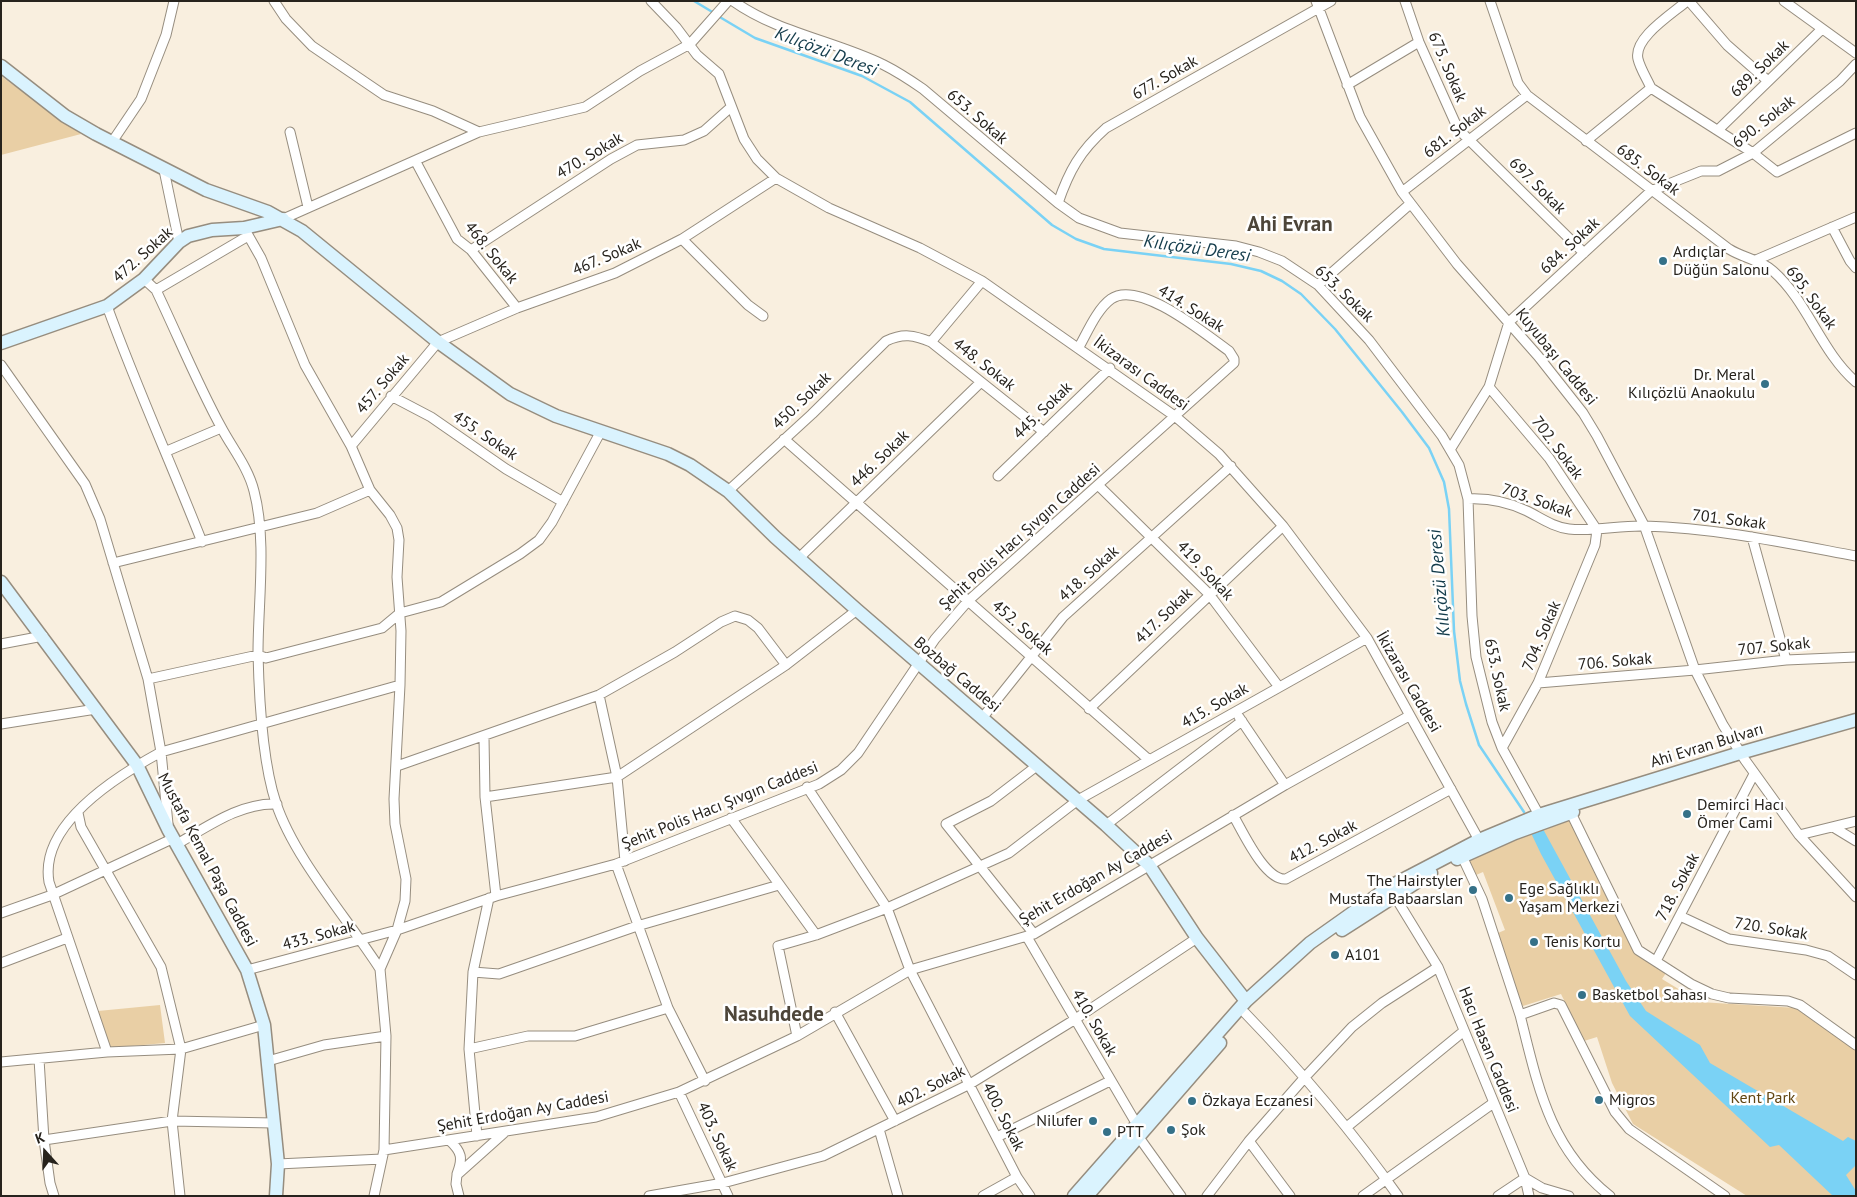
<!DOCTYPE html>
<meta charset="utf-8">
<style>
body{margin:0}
#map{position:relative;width:1857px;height:1197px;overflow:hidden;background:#f9efdf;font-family:"PT Sans",sans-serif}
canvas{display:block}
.frame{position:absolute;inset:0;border:2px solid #27231d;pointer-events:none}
.north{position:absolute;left:20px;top:1127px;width:50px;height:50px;-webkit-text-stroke:4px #fff;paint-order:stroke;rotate:340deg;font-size:14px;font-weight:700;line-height:20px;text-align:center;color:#27231d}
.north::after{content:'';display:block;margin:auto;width:18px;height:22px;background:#27231d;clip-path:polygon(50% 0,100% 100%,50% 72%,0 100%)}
</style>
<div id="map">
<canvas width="1857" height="1197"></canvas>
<div class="frame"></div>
<div class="north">K</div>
</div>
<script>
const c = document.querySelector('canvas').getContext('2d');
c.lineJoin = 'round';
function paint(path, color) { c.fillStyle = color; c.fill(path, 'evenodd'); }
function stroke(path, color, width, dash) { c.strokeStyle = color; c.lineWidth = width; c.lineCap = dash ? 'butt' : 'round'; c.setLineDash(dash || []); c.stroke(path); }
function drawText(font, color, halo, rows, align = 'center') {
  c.font = font + ' "PT Sans",sans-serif'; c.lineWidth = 5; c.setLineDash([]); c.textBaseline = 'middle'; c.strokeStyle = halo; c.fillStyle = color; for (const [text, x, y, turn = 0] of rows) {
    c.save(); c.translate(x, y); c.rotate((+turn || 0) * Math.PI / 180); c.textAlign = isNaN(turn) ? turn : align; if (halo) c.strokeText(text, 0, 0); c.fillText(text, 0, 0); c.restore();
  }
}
paint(new Path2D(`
 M1 76 5 79 81 134 1 155Z
 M1568 818 1636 953 1666 973 1662 979 1700 1002 1797 1008 1856 1051V1196H1747L1633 1124 1612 1083 1597 1037 1584 1041 1561 994 1523 1006 1519 1002 1498 933 1505 930 1483 872 1476 875 1469 861 1470 858Z
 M160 1005 165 1043 110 1048 98 1011Z`), '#e9cfa5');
paint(new Path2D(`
 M1543 829 1626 981 1646 1011 1700 1045 1710 1063 1843 1141 1848 1137 1856 1141V1165L1846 1175 1856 1191V1196H1833L1779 1145 1770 1147 1630 1016 1541 854 1531 833Z`), '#7ad2f5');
stroke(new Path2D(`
 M694 1 714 13
 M718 16 755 38 862 76 910 102 1052 225 1076 239 1104 249 1231 264 1261 271 1282 281 1301 294 1335 329 1402 412 1429 448 1444 482 1449 509 1454 631 1460 681 1466 704 1479 745 1524 812`), '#7ad2f5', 2.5);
const street = new Path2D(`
 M274 1 286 19 312 46 384 95 433 111 479 132
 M651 1 676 27 697 55 719 74 744 139 757 159 776 178 829 208 920 248 982 281 1176 417 1219 454 1283 526 1367 638 1479 840
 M733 1C778 33 835 41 884 65 898 72 910 80 923 89L1058 203 1079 218 1120 233 1236 246 1259 252 1282 261 1318 285 1369 340 1442 436 1459 465 1468 499 1472 616 1476 657 1492 722 1502 748 1539 815
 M1316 1 1360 117 1402 192 1457 264 1538 356 1583 413 1597 436 1644 525 1695 670 1723 725 1745 760 1799 835 1856 897
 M1405 1 1419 42 1458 129 1584 253
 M1490 1 1518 83 1527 95 1729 249C1743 258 1761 260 1773 271 1808 302 1821 352 1856 382
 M1689 1 1727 45 1768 81
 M1784 1 1856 53
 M1347 85 1419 42
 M1651 88 1753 153 1777 172 1856 133
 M1718 130 1822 29
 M290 132 308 207
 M1586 141 1651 88C1647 79 1640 68 1638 59 1633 38 1672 14 1687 1
 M112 142 141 99 166 35 174 1
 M416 162 457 239 471 250 517 308
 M164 170 179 242
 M1402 192 1527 95
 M1058 203C1069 171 1080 151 1106 128L1331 1
 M283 219 479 132 585 107 640 71 690 44 728 1
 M1832 227 1850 261 1856 268
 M244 228 261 258 305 365 351 446 370 490 390 515 397 528 399 540 397 577 401 631 400 685 394 799 395 824 406 879 405 901 397 930 380 969 386 1036 384 1150 374 1196
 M682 239 748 305 763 316
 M471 250 611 159 637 145 684 140 704 131 731 107
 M1756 260 1856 217
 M144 279 156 290C178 336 197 383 221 427 232 448 248 467 254 491 267 540 258 602 258 653 259 697 262 761 276 803 294 858 348 919 380 969
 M1318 285 1410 204
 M156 290 248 236
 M107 306C136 386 171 463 202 542
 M931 342 982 281
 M1 365 85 484 100 519 148 679 161 752 168 824
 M1489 387 1549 458 1597 530
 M391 396 431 417 506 469 563 502
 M784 439 1149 760
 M351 446 438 342 517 308 615 273 682 239 776 178
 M1451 448 1489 387 1509 322 1651 191 1701 171H1718L1753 153 1840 81 1856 64
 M167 451 221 428
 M998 476 1110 368
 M1099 486 1209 594 1279 687
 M728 491 812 414 886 341C903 333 914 335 931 342L1044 432
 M1468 499C1488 498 1510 503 1527 511 1541 518 1553 527 1569 529 1594 532 1620 525 1645 526 1716 528 1786 543 1856 556
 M1752 537 1786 660
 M799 558 981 382
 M113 563 317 513 370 490
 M1 644 43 636
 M148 679 258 655 266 658 382 628 400 613 441 602 520 554 539 540 552 522 601 431
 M1538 683 1695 670 1786 660 1856 657
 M599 695 617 777 625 861
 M1089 709 1283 526
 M983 717 1063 617 1231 466
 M1239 717 1285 785
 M1 724 96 709
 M484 737 485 797 496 896
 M1502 748 1538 683 1595 545 1597 530
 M397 766 599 695 675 652 721 622 735 616 748 620 758 628 786 665
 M807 787 887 908 910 970 1017 1177 1030 1196
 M485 797 617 777 786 665 857 610
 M78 813 81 827 161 967 181 1049 172 1121 180 1196
 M1571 813 1638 950 1691 984 1712 994 1729 998 1788 1001 1800 1005 1856 1045
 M1233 815C1243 832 1265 881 1286 879L1451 789
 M731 818 816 935
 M1106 825 1242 721
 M1833 827 1856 841
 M1799 835 1856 821
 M177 844C207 827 241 802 277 804
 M1460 852 1482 899 1520 1015 1554 1003 1561 1005 1615 1112 1629 1129 1725 1196
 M616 864 668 1008 705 1081
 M1394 895 1438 967 1525 1178 1542 1188 1569 1196
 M1 913 52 895 174 838
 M1680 916 1729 939 1806 950 1828 956 1856 975
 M1034 934 946 824 991 801 1038 765
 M1027 937 1136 1123
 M1656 961 1754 774
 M1 963 67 938
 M247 970 397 930 496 896 616 864 819 784 841 770 858 753 935 639 968 601 1234 363V359L1229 351C1205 334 1139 279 1111 299 1097 309 1087 333 1079 347
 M473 972 499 974 637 926 779 885
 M835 1012 895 1121
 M1245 1013C1303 1073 1350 1128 1398 1196
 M1520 1015C1538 1086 1549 1148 1610 1196
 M797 1036 778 946 816 935 887 908 1009 853 1078 800 1367 638
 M469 1049 528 1036H575L668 1008
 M107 1052 49 882C39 824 117 776 161 752L400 685
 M39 1059 44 1140
 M268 1061 324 1045 386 1036
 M1 1062 107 1052 181 1049 264 1025
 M679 1092 728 1196
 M1348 1126 1464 1031
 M879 1129 898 1196
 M477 1136 469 1049 473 972 489 898
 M1138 1136 1181 1196
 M997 1137 1110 1081
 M449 1140C462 1152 463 1158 457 1174
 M1249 1141 1290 1196
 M384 1150 596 1117 679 1092 797 1036 910 970 1034 934 1285 785 1409 716
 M278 1164 382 1159
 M54 1196 50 1183 44 1140 172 1121 274 1123
 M459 1196 456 1184 457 1175 504 1133
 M649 1196 723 1183 823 1156 970 1084 1074 1020 1197 938
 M983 1196 1017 1177
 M1207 1196 1249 1141 1306 1076 1352 1027 1382 1003 1438 967
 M1363 1196 1492 1104
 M1498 1196 1525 1178 1529 1196`);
const secondary = new Path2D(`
 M1 66 65 116 96 134 206 190 268 212 302 231 438 342 510 394 556 416 668 454 690 465 728 491 775 537 857 610 1106 825 1149 865 1197 938 1246 1001
 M1 343 107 306 144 279 179 242 188 236 212 230 244 228 283 219
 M1 582 137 765 168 829 247 970 264 1025 278 1164 276 1196
 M1457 859 1515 833 1573 812
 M1342 930 1431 873
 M1074 1196 1246 1001 1310 943 1389 887 1479 840 1539 815 1740 753 1856 720
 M1087 1196 1220 1043`);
stroke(street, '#968d7f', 11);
stroke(secondary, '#968d7f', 15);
stroke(street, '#fff', 9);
stroke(secondary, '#daf3fe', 12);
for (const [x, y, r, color] of [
 [1663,261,5,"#357188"],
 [1765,384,5,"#357188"],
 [1687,814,5,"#357188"],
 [1473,890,5,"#357188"],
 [1509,898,5,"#357188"],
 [1534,942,5,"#357188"],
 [1335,955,5,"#357188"],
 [1582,995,5,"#357188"],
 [1599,1100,5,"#357188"],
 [1192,1101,5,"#357188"],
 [1093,1121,5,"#357188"],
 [1171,1130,5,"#357188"],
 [1107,1132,5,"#357188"]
]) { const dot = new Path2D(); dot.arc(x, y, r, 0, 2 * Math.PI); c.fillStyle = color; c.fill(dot); stroke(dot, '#fff', 2); }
drawText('16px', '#27231d', '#fff', [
 ["675. Sokak",1447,67,67],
 ["689. Sokak",1760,69,-44],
 ["677. Sokak",1165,78,-30],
 ["653. Sokak",977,117,41],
 ["690. Sokak",1764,122,-38],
 ["681. Sokak",1455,132,-38],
 ["470. Sokak",590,156,-31],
 ["685. Sokak",1648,170,37],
 ["697. Sokak",1537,186,45],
 ["684. Sokak",1570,246,-43],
 ["468. Sokak",491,253,51],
 ["472. Sokak",143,255,-42],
 ["467. Sokak",607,257,-23],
 ["653. Sokak",1344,294,44],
 ["695. Sokak",1811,298,54],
 ["414. Sokak",1191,309,32],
 ["Kuyubaşı Caddesi",1556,357,51],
 ["448. Sokak",984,365,38],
 ["İkizarası Caddesi",1141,374,36],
 ["457. Sokak",383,384,-50],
 ["450. Sokak",802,401,-44],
 ["445. Sokak",1043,411,-44],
 ["455. Sokak",485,436,34],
 ["702. Sokak",1557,448,53],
 ["446. Sokak",880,459,-44],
 ["703. Sokak",1537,501,19],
 ["701. Sokak",1729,520,7],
 ["Şehit Polis Hacı Şıvgın Caddesi",1020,537,-42],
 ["419. Sokak",1205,571,47],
 ["418. Sokak",1089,574,-42],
 ["417. Sokak",1164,616,-44],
 ["452. Sokak",1022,628,41],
 ["704. Sokak",1542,636,-67],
 ["707. Sokak",1774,647,-6],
 ["706. Sokak",1615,662,-5],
 ["Bozbağ Caddesi",957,675,40],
 ["653. Sokak",1497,675,78],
 ["İkizarası Caddesi",1408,682,60],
 ["415. Sokak",1215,706,-30],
 ["Ahi Evran Bulvarı",1707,746,-17],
 ["Şehit Polis Hacı Şıvgın Caddesi",720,806,-22],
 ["412. Sokak",1323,842,-28],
 ["Mustafa Kemal Paşa Caddesi",207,860,62],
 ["Şehit Erdoğan Ay Caddesi",1096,878,-30],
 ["718. Sokak",1678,887,-62],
 ["720. Sokak",1771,929,9],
 ["433. Sokak",319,936,-15],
 ["410. Sokak",1094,1023,60],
 ["Hacı Hasan Caddesi",1488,1050,68],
 ["402. Sokak",931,1087,-27],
 ["Şehit Erdoğan Ay Caddesi",523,1112,-10],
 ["400. Sokak",1003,1117,63],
 ["403. Sokak",717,1137,65]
]);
drawText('16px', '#27231d', '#fff', [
 ["Ardıçlar",1673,252],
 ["Düğün Salonu",1673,270],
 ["Dr. Meral",1755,375,"right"],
 ["Kılıçözlü Anaokulu",1755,393,"right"],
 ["Demirci Hacı",1697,805],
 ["Ömer Cami",1697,823],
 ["The Hairstyler",1463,881,"right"],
 ["Mustafa Babaarslan",1463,899,"right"],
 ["Ege Sağlıklı",1519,889],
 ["Yaşam Merkezi",1519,907],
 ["Tenis Kortu",1544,942],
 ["A101",1345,955],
 ["Basketbol Sahası",1592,995],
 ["Migros",1609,1100],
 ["Özkaya Eczanesi",1202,1101],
 ["Nilufer",1083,1121,"right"],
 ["Şok",1181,1130],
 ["PTT",1117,1132]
], 'left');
drawText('16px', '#624612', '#fff', [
 ["Kent Park",1763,1098]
]);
drawText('italic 18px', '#143c4b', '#fff', [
 ["Kılıçözü Deresi",826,52,21],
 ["Kılıçözü Deresi",1197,249,8],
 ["Kılıçözü Deresi",1440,583,-95]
]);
drawText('bold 21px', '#4d4539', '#fff', [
 ["Ahi Evran",1290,225],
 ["Nasuhdede",774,1015]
]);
</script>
